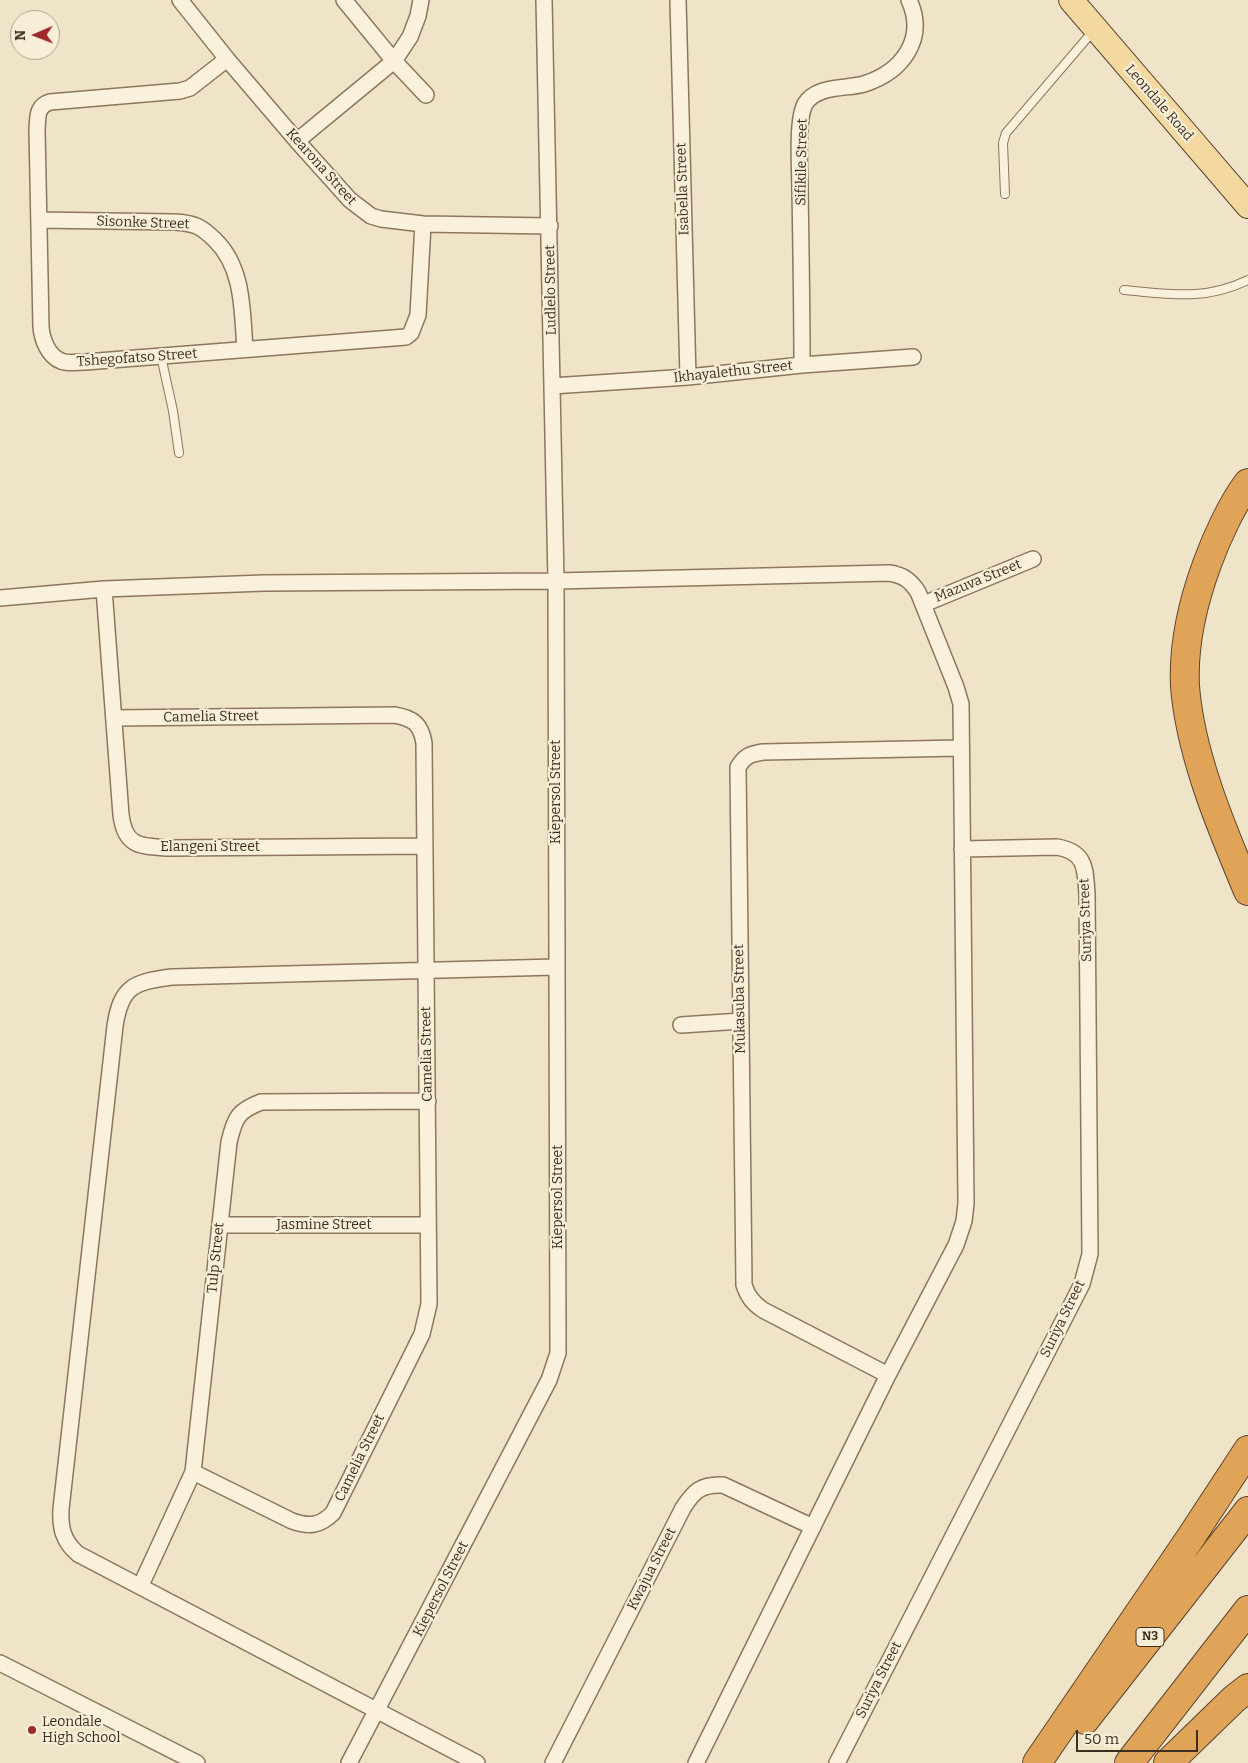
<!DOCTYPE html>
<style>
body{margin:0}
#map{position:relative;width:1248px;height:1763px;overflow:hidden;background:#f0e4c8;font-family:Bitter,serif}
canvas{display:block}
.north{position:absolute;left:10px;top:10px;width:50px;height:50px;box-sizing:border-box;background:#f7eed8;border:1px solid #ada18e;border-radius:50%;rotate:269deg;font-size:14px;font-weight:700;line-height:20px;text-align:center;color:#3d2e20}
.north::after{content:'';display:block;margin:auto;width:18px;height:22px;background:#9e2a2b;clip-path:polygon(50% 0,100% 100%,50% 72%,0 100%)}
.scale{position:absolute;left:1076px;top:1730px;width:122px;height:22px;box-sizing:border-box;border:2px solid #3d2e20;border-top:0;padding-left:6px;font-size:15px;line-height:18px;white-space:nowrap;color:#3d2e20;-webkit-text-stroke:4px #f7eed8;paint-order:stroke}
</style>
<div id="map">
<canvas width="1248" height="1763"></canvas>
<div class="north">N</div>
<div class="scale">50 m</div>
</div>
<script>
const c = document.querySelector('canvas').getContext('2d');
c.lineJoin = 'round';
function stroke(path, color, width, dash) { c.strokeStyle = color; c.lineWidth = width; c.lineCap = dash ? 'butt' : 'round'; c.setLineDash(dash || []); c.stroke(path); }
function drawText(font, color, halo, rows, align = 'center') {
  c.font = font + ' Bitter,serif'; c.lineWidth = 4.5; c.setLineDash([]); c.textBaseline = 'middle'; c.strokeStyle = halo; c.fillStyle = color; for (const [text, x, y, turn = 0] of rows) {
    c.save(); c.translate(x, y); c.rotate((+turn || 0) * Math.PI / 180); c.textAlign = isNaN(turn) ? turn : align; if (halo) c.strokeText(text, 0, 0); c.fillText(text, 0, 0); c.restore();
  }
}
const service = new Path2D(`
 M1005 194 1003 143 1006 133 1094 30
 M1124 290C1171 294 1204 301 1248 280
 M161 356 173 411 179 453`);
const minor = new Path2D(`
 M180 0 227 59 297 141 350 200 371 216 381 219 423 224 550 226
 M344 0 394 61 426 95
 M678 0 688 377
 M227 59 190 88 180 91 50 102C36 106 38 118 37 130L41 327C42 339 48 356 61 361 68 364 77 362 85 362L406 337 411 333 418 315 423 224
 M297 141 394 61 410 37 418 16 421 0
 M39 220 174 222C194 223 201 226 215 240 244 268 242 312 245 349
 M802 365C802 307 801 249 800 190 800 170 796 121 805 104 816 85 847 89 864 84 902 72 927 39 909 0
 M552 386 688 377 802 365 913 357
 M104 589 121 815C125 847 140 846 168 848L425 846
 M0 598 104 589 264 583 556 581 889 573C903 575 910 580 918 592L956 687 961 704 966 1203 964 1221 956 1245 888 1375 696 1763
 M924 604 1033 559
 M114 718 394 715C413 718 421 724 424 743L429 1304 422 1334 333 1513C320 1526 309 1527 292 1521L193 1472
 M681 1025 741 1021
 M220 1225H428
 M888 1375 763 1310C753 1303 748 1297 744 1285L738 767C745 756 750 754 763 752L960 748
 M141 1585 193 1472 229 1142C235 1117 238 1111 261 1102L428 1101
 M0 1663 197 1763
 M349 1763 549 1380 558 1353 556 581 544 0
 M477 1763 78 1554C63 1541 60 1528 61 1509L115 1026C121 986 134 982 172 977L556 967
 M553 1763 683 1508C694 1491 701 1484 723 1485L813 1527
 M837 1763 1082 1284 1090 1254 1087 894C1085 868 1086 852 1057 847L962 849`);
const primary = new Path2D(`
 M1071 0 1248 206`);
const motorway = new Path2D(`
 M1248 483C1232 504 1216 539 1207 564 1193 602 1183 645 1185 686 1190 754 1222 829 1248 891
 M1085 1720 1248 1511
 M1037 1763 1191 1537 1248 1450
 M1129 1763 1248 1610
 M1168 1763 1234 1699 1248 1688`);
stroke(service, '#8d765c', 10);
stroke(minor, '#8d765c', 18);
stroke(primary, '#5b4430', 26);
stroke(motorway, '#5b4430', 30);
stroke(service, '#faf1dc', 8);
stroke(minor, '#faf1dc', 15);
stroke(primary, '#f3d9a0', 24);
stroke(motorway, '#e0a458', 28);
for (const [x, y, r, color] of [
 [32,1730,5,"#9e2a2b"]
]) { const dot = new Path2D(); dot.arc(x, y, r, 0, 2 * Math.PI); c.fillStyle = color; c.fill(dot); stroke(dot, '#f7eed8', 2); }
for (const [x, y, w] of [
 [1150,1637,28]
]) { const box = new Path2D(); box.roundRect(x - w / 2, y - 9.5, w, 19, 4); c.fillStyle = '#f7eed8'; c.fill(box); stroke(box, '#3d2e20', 1); }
drawText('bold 12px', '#3d2e20', null, [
 ["N3",1150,1637]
]);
drawText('14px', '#3d2e20', '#f7eed8', [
 ["Leondale Road",1159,103,49],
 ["Sifikile Street",802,162,-89],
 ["Kearona Street",321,167,48],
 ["Isabella Street",683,189,-92],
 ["Sisonke Street",143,223,2],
 ["Ludlelo Street",551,290,-91],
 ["Tshegofatso Street",137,358,-4],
 ["Ikhayalethu Street",733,372,-6],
 ["Mazuva Street",978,581,-22],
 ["Camelia Street",211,717,-1],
 ["Kiepersol Street",556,792,-90],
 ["Elangeni Street",210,847],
 ["Suriya Street",1086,920,-92],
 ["Mukasuba Street",740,999,-91],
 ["Camelia Street",427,1054,-91],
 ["Kiepersol Street",558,1197,-90],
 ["Jasmine Street",324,1225],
 ["Tulp Street",216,1258,-84],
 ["Suriya Street",1063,1319,-64],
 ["Camelia Street",360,1458,-64],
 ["Kwajua Street",652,1569,-63],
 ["Kiepersol Street",441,1589,-63],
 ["Suriya Street",879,1680,-63]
]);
drawText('14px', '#3d2e20', '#f7eed8', [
 ["Leondale",42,1722],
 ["High School",42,1738]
], 'left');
</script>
